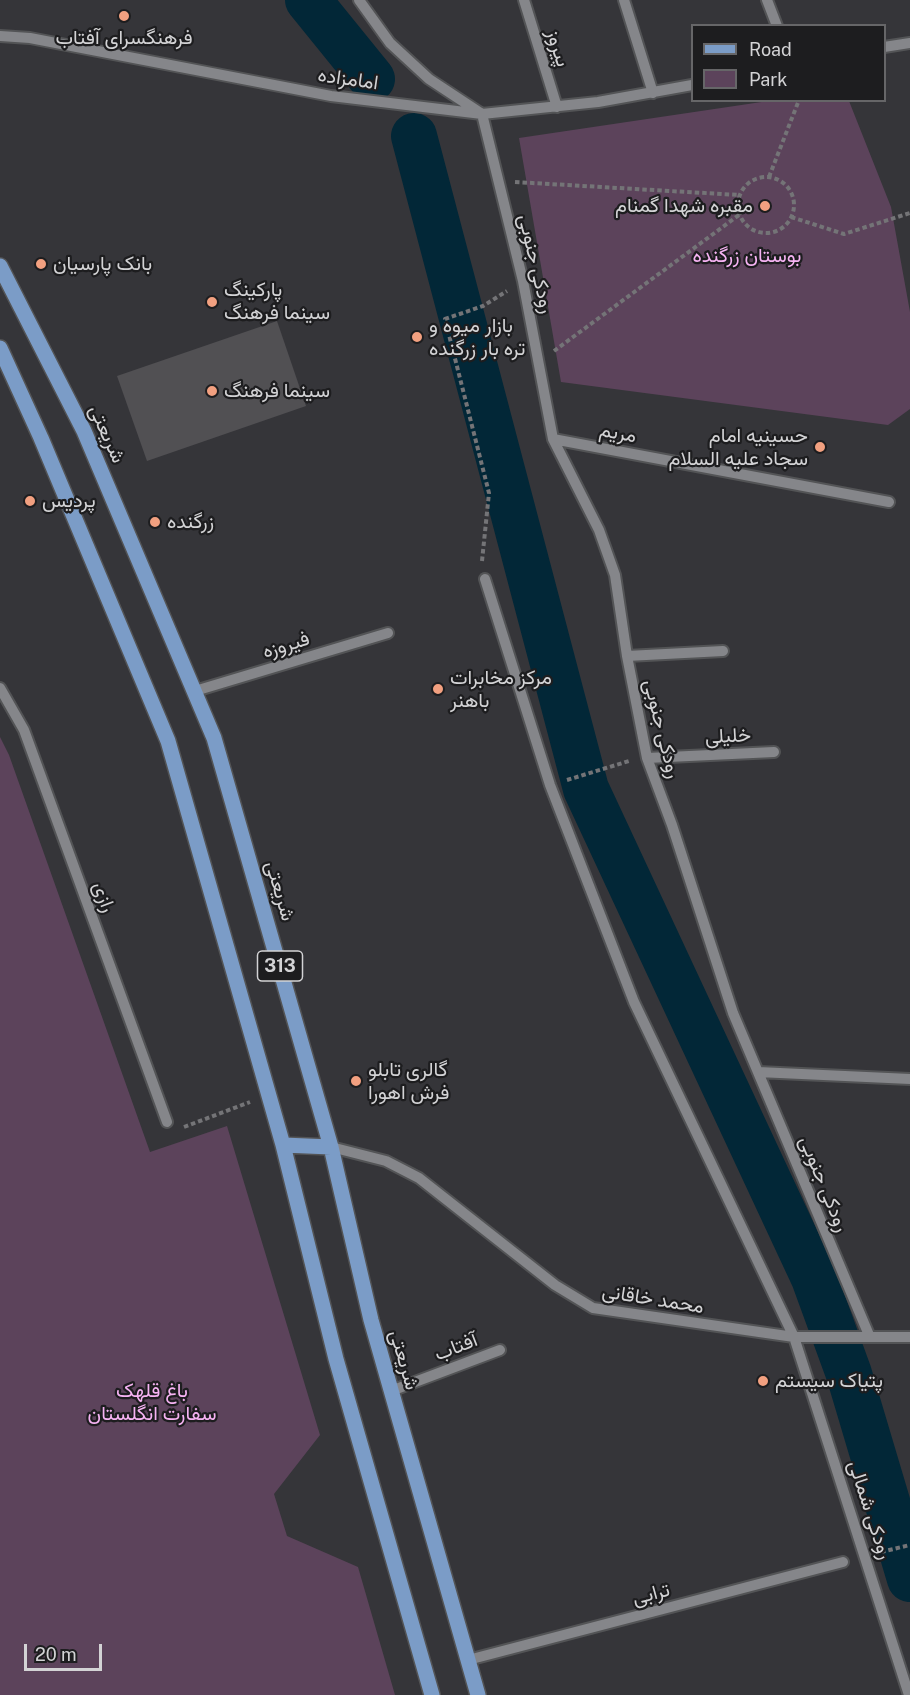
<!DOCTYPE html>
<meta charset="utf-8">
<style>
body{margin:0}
#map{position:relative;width:910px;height:1695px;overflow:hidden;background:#353539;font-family:"Public Sans",sans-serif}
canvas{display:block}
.legend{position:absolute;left:691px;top:24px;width:195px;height:78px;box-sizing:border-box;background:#1d1d1f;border:2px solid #666668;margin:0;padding:8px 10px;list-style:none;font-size:18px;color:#d3d3d5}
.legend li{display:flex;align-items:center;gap:12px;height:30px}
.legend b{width:30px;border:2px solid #666668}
.scale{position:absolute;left:24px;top:1644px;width:78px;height:27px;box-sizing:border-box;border:3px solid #d3d3d5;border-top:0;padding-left:8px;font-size:18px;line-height:21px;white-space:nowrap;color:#d3d3d5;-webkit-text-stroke:4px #1d1d1f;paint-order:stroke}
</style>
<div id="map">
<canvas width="910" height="1695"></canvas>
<ul class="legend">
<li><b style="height:8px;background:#7b9cc7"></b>Road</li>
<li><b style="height:16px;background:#5c435b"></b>Park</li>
</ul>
<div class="scale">20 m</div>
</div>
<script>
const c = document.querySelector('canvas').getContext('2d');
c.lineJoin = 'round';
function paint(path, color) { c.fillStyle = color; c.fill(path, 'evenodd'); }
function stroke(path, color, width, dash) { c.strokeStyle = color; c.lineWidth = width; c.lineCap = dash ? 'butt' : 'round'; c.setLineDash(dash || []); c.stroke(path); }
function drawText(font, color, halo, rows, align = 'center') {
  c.font = font + ' "Public Sans",Vazirmatn,sans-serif'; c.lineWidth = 4.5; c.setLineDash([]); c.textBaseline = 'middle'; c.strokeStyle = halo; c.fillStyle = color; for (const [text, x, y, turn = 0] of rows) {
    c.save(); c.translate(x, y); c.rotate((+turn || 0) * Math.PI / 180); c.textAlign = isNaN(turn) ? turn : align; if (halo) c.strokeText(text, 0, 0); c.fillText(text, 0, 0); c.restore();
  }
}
paint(new Path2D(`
 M775 100 849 101 891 207 910 312V409L888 425 561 382 519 138Z
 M0 737 9 755 150 1152 227 1126 320 1435 274 1494 287 1536 358 1567 395 1695H0Z`), '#5c435b');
stroke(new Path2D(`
 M308 0 372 79
 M414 136 586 789 814 1278 849 1374 910 1579`), '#022737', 46);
paint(new Path2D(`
 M277 321 306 406 147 461 117 376Z`), '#515053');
const minor = new Path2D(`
 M359 0 390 43 429 79 482 114 523 281 553 439 599 530 615 575 627 656 647 758 672 825 733 1013 869 1335
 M524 0 557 107
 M624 0 653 93
 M767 0 777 26
 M0 36 30 38 331 96 482 114 598 102 692 85
 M884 47 910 43
 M553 439 889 502
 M485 579 550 785 634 1002 794 1337 909 1695
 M627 656 723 651
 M0 688 24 730 167 1122
 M195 691 388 633
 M647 758 774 752
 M758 1072 910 1079
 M331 1147 386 1161 419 1178 555 1285 593 1308 794 1337H910
 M391 1391 500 1350
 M468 1660 843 1562`);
const major = new Path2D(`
 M0 266 84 431 214 738 331 1147 371 1320 478 1695
 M0 348 41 438 168 741 283 1145 336 1359 432 1695
 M283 1145 331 1147`);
stroke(minor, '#535456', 14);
stroke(major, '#535456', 18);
stroke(new Path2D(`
 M769 177 799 100
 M738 205a28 28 0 1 1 56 0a28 28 0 1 1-56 0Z
 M515 182 739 195
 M791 217 844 234 910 213
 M554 351 739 215
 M482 561 489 493 445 319 483 306 507 291
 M567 780 629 761
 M184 1127 250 1102
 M881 1552 910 1545`), '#747477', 4, [4.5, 3]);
stroke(minor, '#85868a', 10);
stroke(major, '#7b9cc7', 15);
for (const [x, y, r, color] of [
 [124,16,6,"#f2a080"],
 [765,206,6,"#f2a080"],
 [41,264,6,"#f2a080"],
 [212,302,6,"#f2a080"],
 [417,337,6,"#f2a080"],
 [212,391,6,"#f2a080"],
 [820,447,6,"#f2a080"],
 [30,501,6,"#f2a080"],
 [155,522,6,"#f2a080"],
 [438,689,6,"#f2a080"],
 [356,1081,6,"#f2a080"],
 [763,1381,6,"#f2a080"]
]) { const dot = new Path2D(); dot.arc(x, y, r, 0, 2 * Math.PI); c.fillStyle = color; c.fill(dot); stroke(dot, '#1d1d1f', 2); }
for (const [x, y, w] of [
 [280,966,45]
]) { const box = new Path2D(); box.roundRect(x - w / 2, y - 15, w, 30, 4.5); c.fillStyle = '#1d1d1f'; c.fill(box); stroke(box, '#d3d3d5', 1.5); }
drawText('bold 18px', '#d3d3d5', null, [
 ["313",280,966]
]);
drawText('20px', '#d3d3d5', '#1d1d1f', [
 ["فرهنگسرای آفتاب",124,38,"center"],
 ["مقبره شهدا گمنام",753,206,"right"],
 ["بانک پارسیان",53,264],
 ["پارکینگ",224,290],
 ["سینما فرهنگ",224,313],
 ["بازار میوه و",429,326],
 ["تره بار زرگنده",429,349],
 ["سینما فرهنگ",224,391],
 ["حسینیه امام",808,436,"right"],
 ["سجاد علیه السلام",808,459,"right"],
 ["پردیس",42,501],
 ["زرگنده",167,522],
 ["مرکز مخابرات",450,678],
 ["باهنر",450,701],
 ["گالری تابلو",368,1070],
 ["فرش اهورا",368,1093],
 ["پتیاک سیستم",775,1381]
], 'left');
drawText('20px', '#d3d3d5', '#1d1d1f', [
 ["پیروز",558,48,73],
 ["امامزاده",348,79,8],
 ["رودکی جنوبی",536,264,77],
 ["مریم",618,433,10],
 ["شریعتی",107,434,66],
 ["فیروزه",286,645,-17],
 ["رودکی جنوبی",662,729,76],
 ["خلیلی",728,736,-3],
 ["شریعتی",280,891,74],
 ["رازی",104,897,70],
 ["رودکی جنوبی",824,1184,68],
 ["محمد خاقانی",653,1299,9],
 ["آفتاب",456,1347,-21],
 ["شریعتی",404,1360,74],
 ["رودکی شمالی",870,1510,72],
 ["ترابی",651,1594,-15]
]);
drawText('20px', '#f6b3f3', '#1d1d1f', [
 ["بوستان زرگنده",747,256],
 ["باغ قلهک",152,1391],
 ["سفارت انگلستان",152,1414]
]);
</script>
